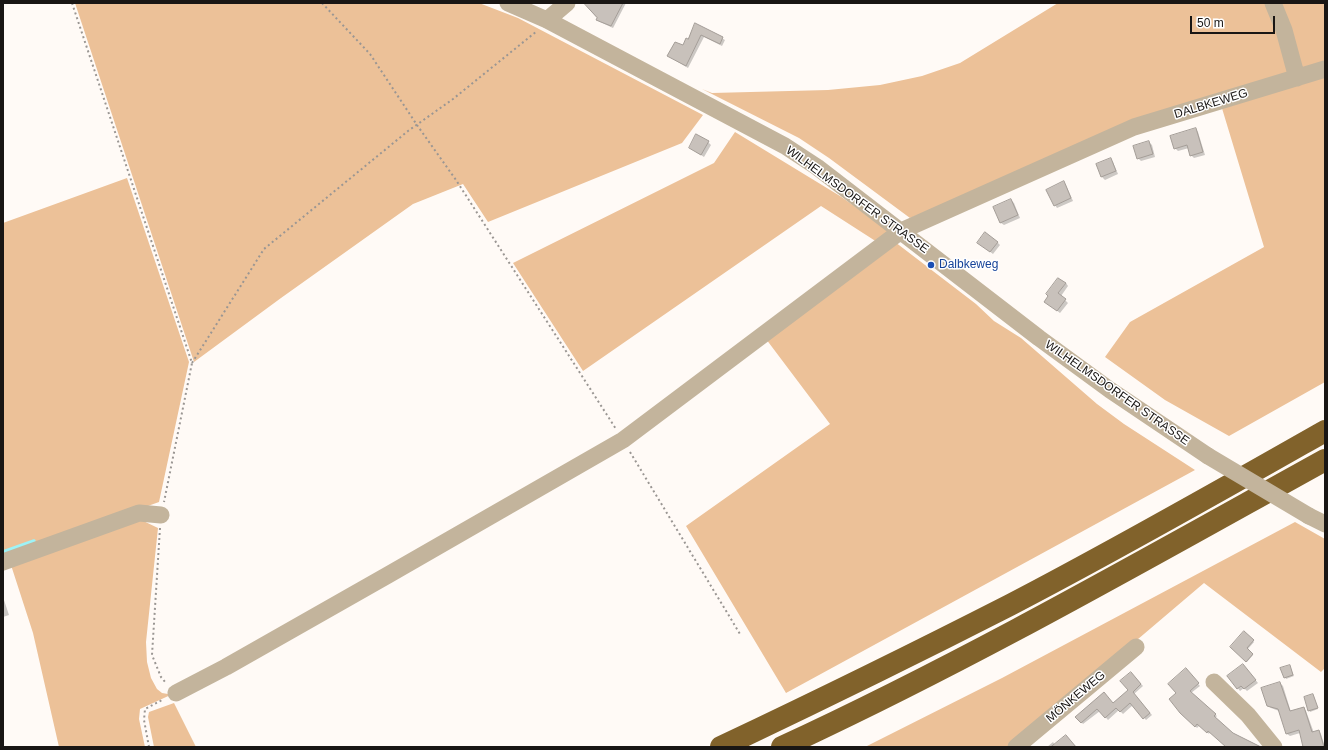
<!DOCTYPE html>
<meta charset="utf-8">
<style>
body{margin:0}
#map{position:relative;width:1328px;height:750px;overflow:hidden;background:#fffaf6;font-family:Helvetica,sans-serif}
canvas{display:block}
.frame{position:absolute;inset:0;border:4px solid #191614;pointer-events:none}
.scale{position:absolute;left:1190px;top:16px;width:85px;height:18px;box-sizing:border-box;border:2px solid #191614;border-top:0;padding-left:5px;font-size:12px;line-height:14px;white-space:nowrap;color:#191614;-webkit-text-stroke:3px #fff;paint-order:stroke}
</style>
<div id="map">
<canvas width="1328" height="750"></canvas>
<div class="frame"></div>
<div class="scale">50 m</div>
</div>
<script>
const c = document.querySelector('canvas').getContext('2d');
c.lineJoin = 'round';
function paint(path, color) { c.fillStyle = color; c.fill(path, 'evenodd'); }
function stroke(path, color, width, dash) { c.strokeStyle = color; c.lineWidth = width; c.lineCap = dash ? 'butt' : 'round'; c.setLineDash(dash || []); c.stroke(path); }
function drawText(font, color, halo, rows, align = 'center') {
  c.font = font + ' Helvetica,sans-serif'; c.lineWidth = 3; c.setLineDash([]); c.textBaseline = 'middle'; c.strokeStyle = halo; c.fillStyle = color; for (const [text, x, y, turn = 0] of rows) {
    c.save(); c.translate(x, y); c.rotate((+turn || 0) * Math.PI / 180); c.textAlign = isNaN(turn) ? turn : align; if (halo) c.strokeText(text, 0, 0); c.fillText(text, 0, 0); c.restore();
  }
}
paint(new Path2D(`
 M75 3H479L518 18 703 115 682 143 488 222 463 184 413 204 281 298 194 362Z
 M1058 3H1325V64L910 218 829 158 799 138 702 89 712 93 828 90 880 85 922 76 960 63Z
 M1325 74V382L1229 436 1165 400 1105 357 1130 322 1264 247 1221 105Z
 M735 132 840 196 891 232 877 242 821 206 583 371 513 263 714 163Z
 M127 178 189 362 159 502 3 558V223Z
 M895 242 976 304 994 321 1021 338 1097 404 1124 424 1195 470 786 693 686 526 830 424 766 339Z
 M135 517 158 528 146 642 147 662 151 678 157 689 162 693 168 694 177 692 140 709 139 719 145 747H59L33 633 10 562Z
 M1295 522 1325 539V668L1321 672 1204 583 1011 747H865L1002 678Z
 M174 703 196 747H154L148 717 149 712Z`), '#ecc198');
paint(new Path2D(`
 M585 3H626L613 28 600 22 597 20 598 18Z
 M696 24 725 40 722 46 704 37 688 68 668 56 683 47 688 40Z
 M1196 129 1198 132 1205 155 1194 158 1191 155 1189 148 1178 151 1175 148Z
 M708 142 711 145 704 157 690 148Z
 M1149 142 1152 145 1155 157 1141 161 1138 158Z
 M1110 159 1113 162 1118 174 1105 180 1102 177 1097 165Z
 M1064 183 1066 185 1073 201 1057 208 1055 205Z
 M1011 200 1014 203 1020 218 1004 225 1001 223 995 207Z
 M997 242 1000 245 993 254 981 245Z
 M1066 283 1068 286 1061 296 1068 303 1060 313 1048 304Z
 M3 597 9 615 3 617Z
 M1244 633 1254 642 1247 650 1253 655 1247 662 1231 647Z
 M1243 665 1258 683 1247 691 1244 688 1240 691 1229 677Z
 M1290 666 1294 676 1286 679 1281 668Z
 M1186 670 1200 686 1191 693 1217 716 1215 718 1233 734 1251 747H1227L1210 732 1209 734 1200 725 1197 728 1181 712 1178 693Z
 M1131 673 1143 686 1134 694 1152 715 1146 720 1133 705 1123 714 1119 710 1108 720 1100 711 1083 724 1077 717 1104 694 1113 704 1130 690Z
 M1280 683 1283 686 1291 712 1304 708 1306 711 1314 733 1319 731 1321 734 1325 747H1304L1300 733 1290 736 1287 734 1279 711 1271 708 1268 706Z
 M1313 695 1318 709 1310 712 1305 698Z
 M1053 742 1055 745 1072 743 1077 747H1047Z`), '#0003');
stroke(new Path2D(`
 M3 552 34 541`), '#9df3f7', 3.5);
const building = new Path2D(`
 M584 3H623L611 26 596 20 597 18Z
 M695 23 723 37 720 44 701 35 686 66 667 56 675 42 683 45 686 38 688 39Z
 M1196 128 1203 152 1190 156 1187 145 1174 149 1170 136Z
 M696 134 709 141 701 155 689 148Z
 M1149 141 1153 154 1137 159 1133 146Z
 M1111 158 1116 171 1101 177 1096 164Z
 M1064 181 1071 198 1054 206 1046 190Z
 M1011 199 1018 215 1000 223 993 207Z
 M985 232 998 242 990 252 977 243Z
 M1058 278 1066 283 1058 293 1066 299 1057 311 1044 302 1048 296 1046 294Z
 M1244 631 1254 640 1247 648 1253 654 1246 662 1230 647Z
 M1243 664 1256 680 1244 689 1241 686 1237 689 1227 676Z
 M1290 665 1293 675 1284 678 1280 668Z
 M1186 668 1199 683 1190 691 1216 714 1214 716 1233 733 1261 747H1226L1208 731 1207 733 1197 724 1195 727 1180 713 1169 699 1176 693 1168 684Z
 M1131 672 1141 684 1133 692 1150 713 1143 719 1130 703 1120 712 1116 708 1105 718 1097 709 1081 723 1075 717 1104 692 1113 703 1128 690 1120 681Z
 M1280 682 1290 711 1304 707 1312 732 1319 730 1324 747H1303L1299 730 1286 734 1278 709 1267 706 1261 688Z
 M1313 694 1318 708 1308 711 1304 697Z
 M1066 735 1076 747H1051Z`);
paint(building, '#c8c1bb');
stroke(building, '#a49d97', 1);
stroke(new Path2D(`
 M72 3 192 363 164 502
 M322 3 370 54 417 125 456 180 616 429
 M192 363 264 249 408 131 453 99 537 31
 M630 452 740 634
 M160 528 152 655 161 677 166 683
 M149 747 144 720 145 709 164 699`), '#9a9693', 2, [2, 3]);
stroke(new Path2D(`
 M508 3 547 20 785 146 817 167 1039 338 1110 390 1208 456
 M1273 3 1284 30 1297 78
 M547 20 567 3
 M1309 516 1325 524
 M3 562 139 513 161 515
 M1214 682 1248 715 1274 747
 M176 693 226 667 388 575 623 440 901 231 1134 127 1325 69
 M1016 747 1136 647`), '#c3b49c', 17);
stroke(new Path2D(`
 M721 747C818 701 914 654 1010 605 1116 550 1221 490 1325 431
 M782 747C968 661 1146 559 1325 460`), '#81622b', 22);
stroke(new Path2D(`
 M1208 456 1309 516`), '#c3b49c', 17);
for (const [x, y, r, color] of [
 [931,265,4,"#1a4fb4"]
]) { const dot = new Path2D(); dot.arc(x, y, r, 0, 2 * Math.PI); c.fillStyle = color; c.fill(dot); stroke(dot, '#fff', 1.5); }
drawText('12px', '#191614', '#fff', [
 ["DALBKEWEG",1211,104,-17],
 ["WILHELMSDORFER STRASSE",857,200,36],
 ["WILHELMSDORFER STRASSE",1117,393,35],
 ["MÖNKEWEG",1076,697,-40]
]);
drawText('12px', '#164399', '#fff', [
 ["Dalbkeweg",939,265]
], 'left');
</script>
